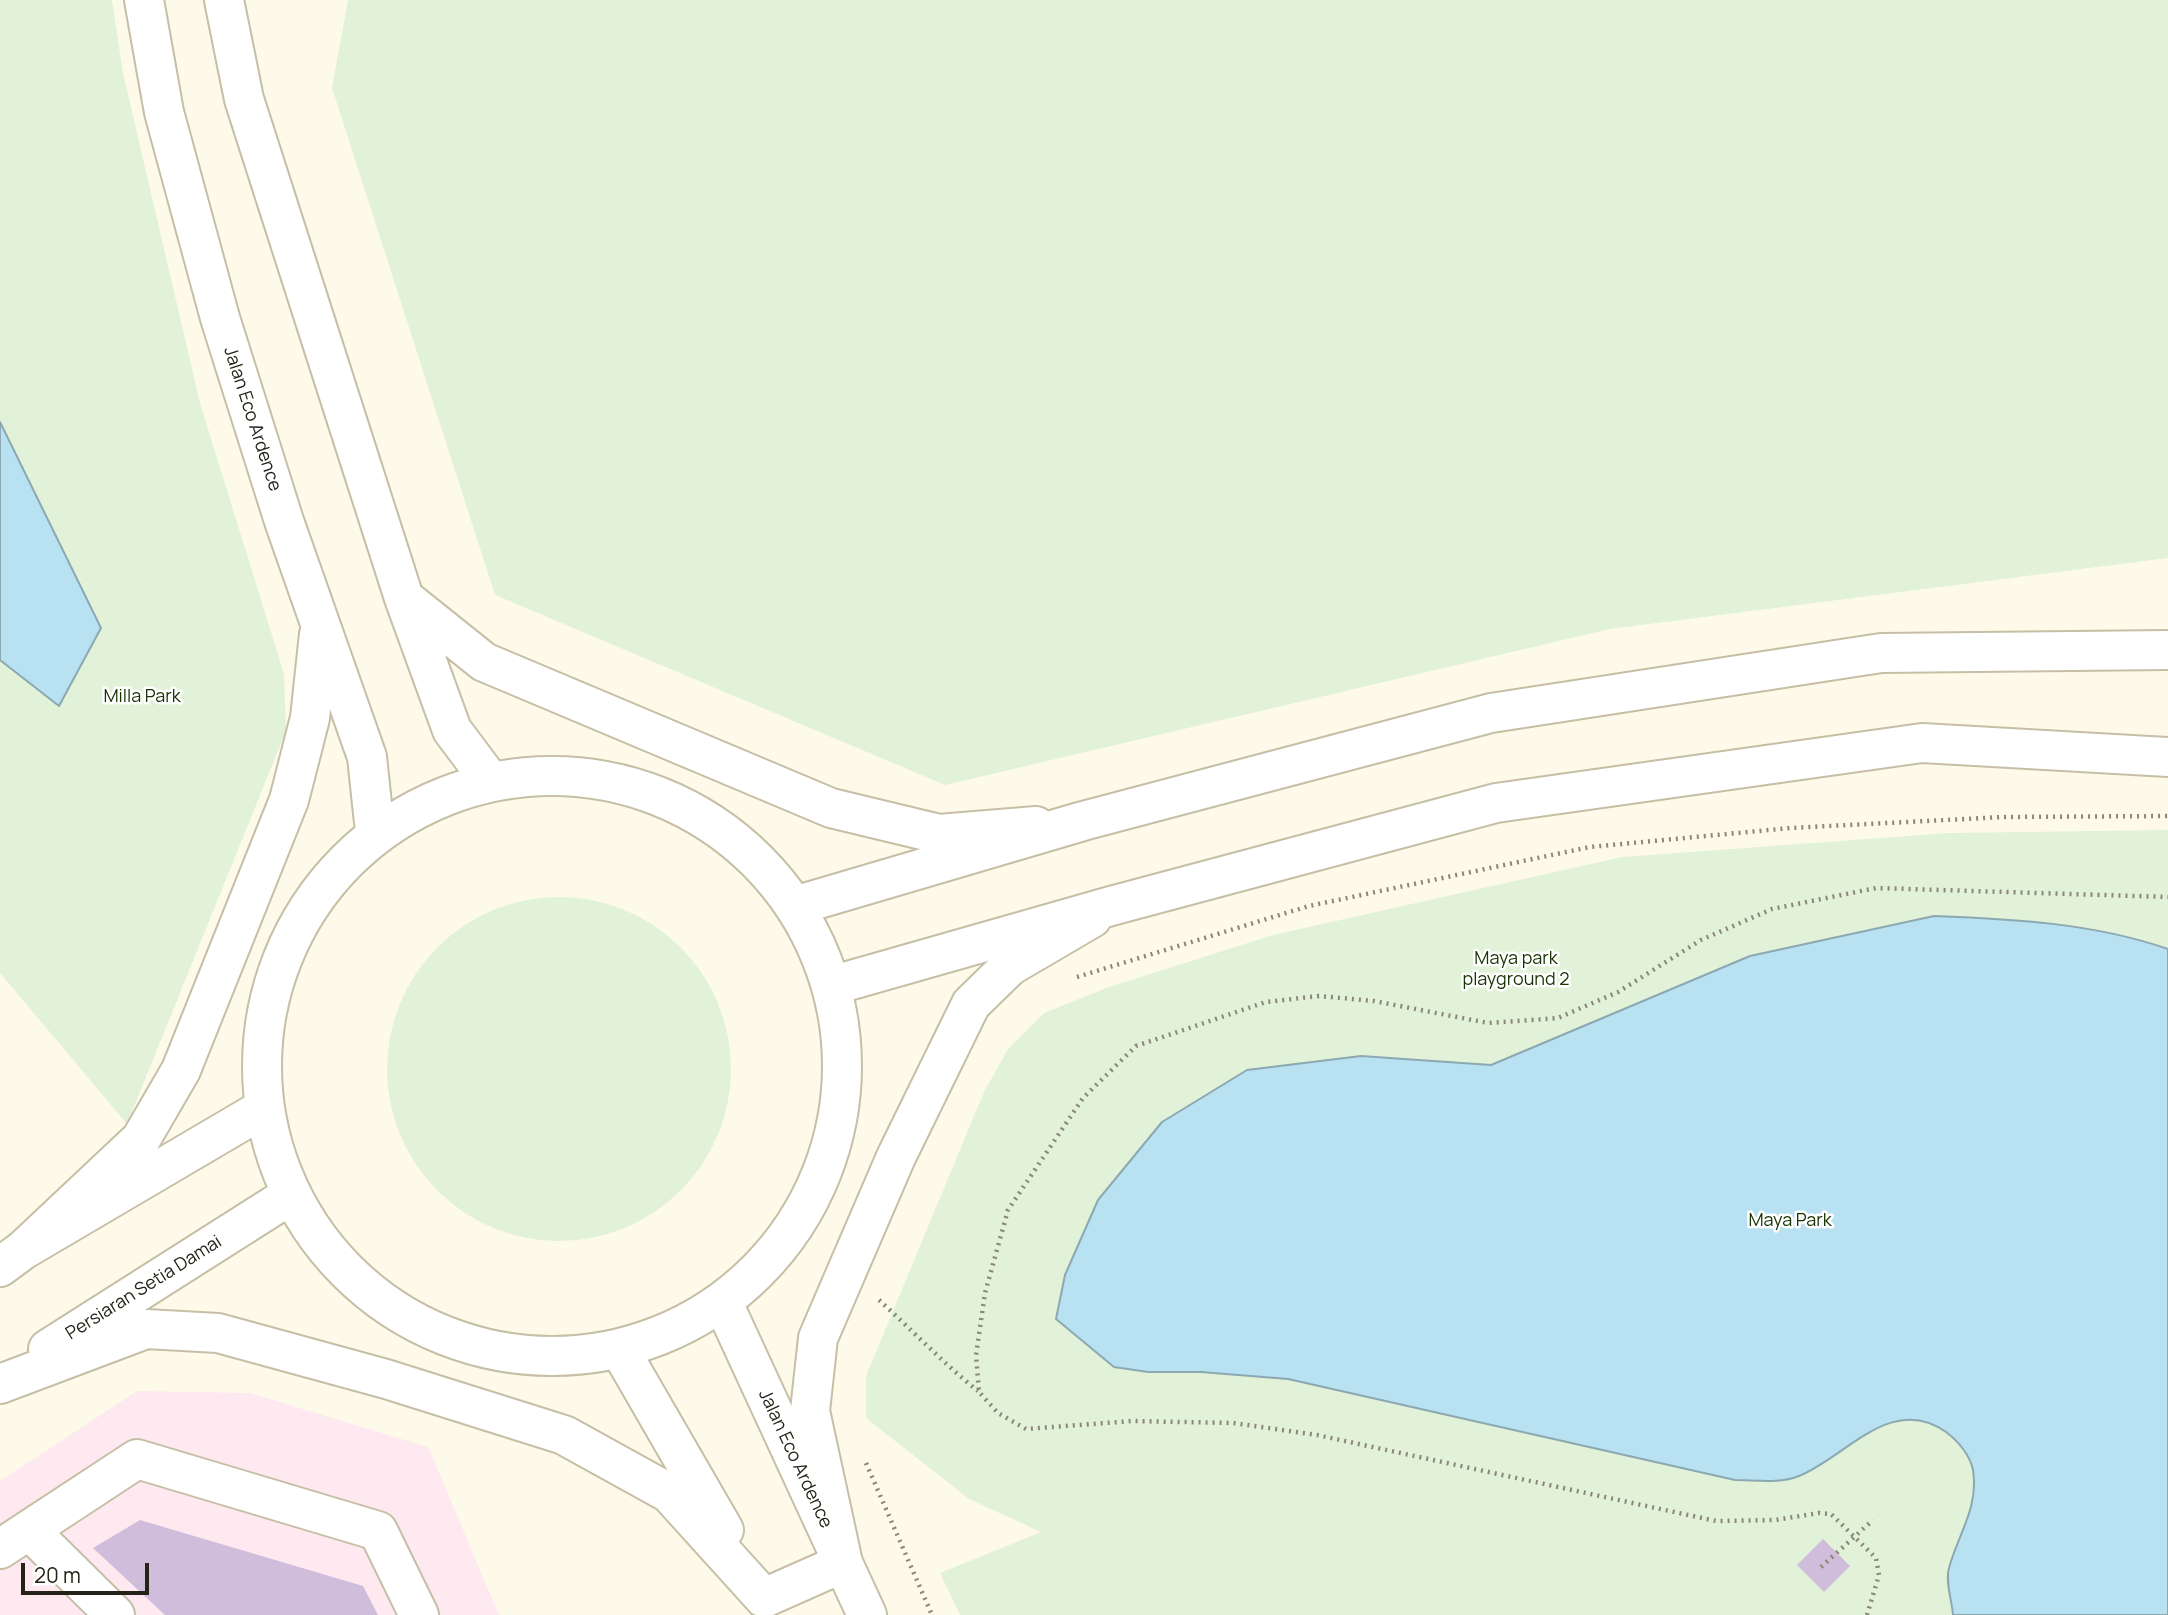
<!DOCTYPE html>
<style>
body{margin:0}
#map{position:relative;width:2168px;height:1615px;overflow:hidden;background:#fefaea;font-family:Manrope,sans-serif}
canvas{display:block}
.scale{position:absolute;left:21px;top:1563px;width:128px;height:32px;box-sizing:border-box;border:4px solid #252218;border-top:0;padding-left:9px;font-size:21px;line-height:24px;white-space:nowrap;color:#252218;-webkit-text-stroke:5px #fff;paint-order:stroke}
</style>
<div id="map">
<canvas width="2168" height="1615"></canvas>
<div class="scale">20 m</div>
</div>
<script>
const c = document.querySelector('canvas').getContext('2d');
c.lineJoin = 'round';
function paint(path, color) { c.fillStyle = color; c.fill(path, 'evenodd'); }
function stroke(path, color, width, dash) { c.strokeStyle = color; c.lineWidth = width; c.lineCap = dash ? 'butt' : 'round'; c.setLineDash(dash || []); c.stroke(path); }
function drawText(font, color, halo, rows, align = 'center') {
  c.font = font + ' Manrope,sans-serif'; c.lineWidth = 5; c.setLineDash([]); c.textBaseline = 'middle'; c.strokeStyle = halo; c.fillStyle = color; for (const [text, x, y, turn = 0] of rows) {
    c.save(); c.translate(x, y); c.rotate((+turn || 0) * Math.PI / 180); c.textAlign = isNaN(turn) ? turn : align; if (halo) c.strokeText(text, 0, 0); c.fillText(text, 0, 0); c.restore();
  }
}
paint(new Path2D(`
 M137 1391 250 1393 428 1447 499 1615H0V1481Z`), '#fee9f0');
paint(new Path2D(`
 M0 0H112L123 73 200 403 284 674 286 731 127 1124 0 973Z
 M348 0H2168V558L1610 629 945 785 495 595 332 88Z
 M2168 830V1615H960L940 1573 1041 1532 969 1499 866 1418V1376L984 1092 1008 1049 1044 1013 1109 987 1273 935 1622 857 1949 833Z
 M387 1069a172 172 0 1 1 344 0a172 172 0 1 1-344 0Z`), '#e1f2d8');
const water = new Path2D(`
 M0 422 101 628 59 706 0 660Z
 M1934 916C2013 919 2093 923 2168 949V1615H1953C1952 1601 1945 1581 1949 1568 1958 1534 1979 1508 1973 1470 1970 1455 1958 1441 1946 1432 1891 1393 1846 1457 1799 1476 1780 1484 1755 1480 1735 1480L1288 1379 1201 1372H1148L1114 1367 1056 1319 1065 1275 1098 1200 1162 1122 1247 1070 1361 1056 1491 1065 1750 956Z`);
paint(water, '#b8e1f2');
stroke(water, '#8ca8b1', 2);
paint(new Path2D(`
 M140 1520 363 1586 378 1615H165L93 1548Z
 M1823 1539 1850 1566 1824 1592 1797 1565Z`), '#d0bcdb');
const minor = new Path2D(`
 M144 0 164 112 220 318 284 521 367 757 375 832
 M224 0 244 99 404 598 452 730 491 782
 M404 598 484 662 831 808 939 834 1036 826
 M262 1066a290 290 0 1 1 580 0a290 290 0 1 1-580 0Z
 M23 1250 141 1139 181 1070 289 800 310 718 319 634
 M0 1267 23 1250 261 1110
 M723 1303 867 1615
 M48 1349 289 1196
 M620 1350 724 1530
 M0 1384 146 1329 218 1333 386 1379 564 1435 669 1493 764 1598
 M29 1530 115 1615
 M0 1549 137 1459 378 1531 419 1615
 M843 1563 810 1411 818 1338 896 1157 971 1004 1010 966 1092 918
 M764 1598 843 1563`);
const highway = new Path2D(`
 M798 905 1083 821 1491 713 1881 653 2168 650
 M834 985 1111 906 1496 803 1922 743 2168 757`);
stroke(minor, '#c6bfa6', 42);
stroke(highway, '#c6bfa6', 42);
stroke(new Path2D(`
 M1077 977 1309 906 1590 847 1790 828 2004 817 2168 816
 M879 1300C912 1330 943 1363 978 1391
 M866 1463 932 1615
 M1821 1567 1873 1520
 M1867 1615 1879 1575 1876 1558 1831 1514 1819 1513 1775 1520 1716 1521 1317 1435 1233 1423 1132 1421 1026 1429 998 1413 979 1392 976 1355 985 1293 1008 1210 1083 1098 1136 1046 1266 1002 1319 996 1374 1001 1488 1023 1558 1018 1618 992 1701 940 1772 909 1876 888 2168 897`), '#8a8679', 4.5, [2, 5]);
stroke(minor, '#fff', 38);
stroke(highway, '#fff', 38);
drawText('18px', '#252218', '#fff', [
 ["Jalan Eco Ardence",252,419,72],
 ["Persiaran Setia Damai",144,1288,-32],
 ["Jalan Eco Ardence",795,1459,65]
]);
drawText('18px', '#173203', '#fff', [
 ["Milla Park",142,697],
 ["Maya park",1516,959],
 ["playground 2",1516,980],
 ["Maya Park",1790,1221]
]);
</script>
